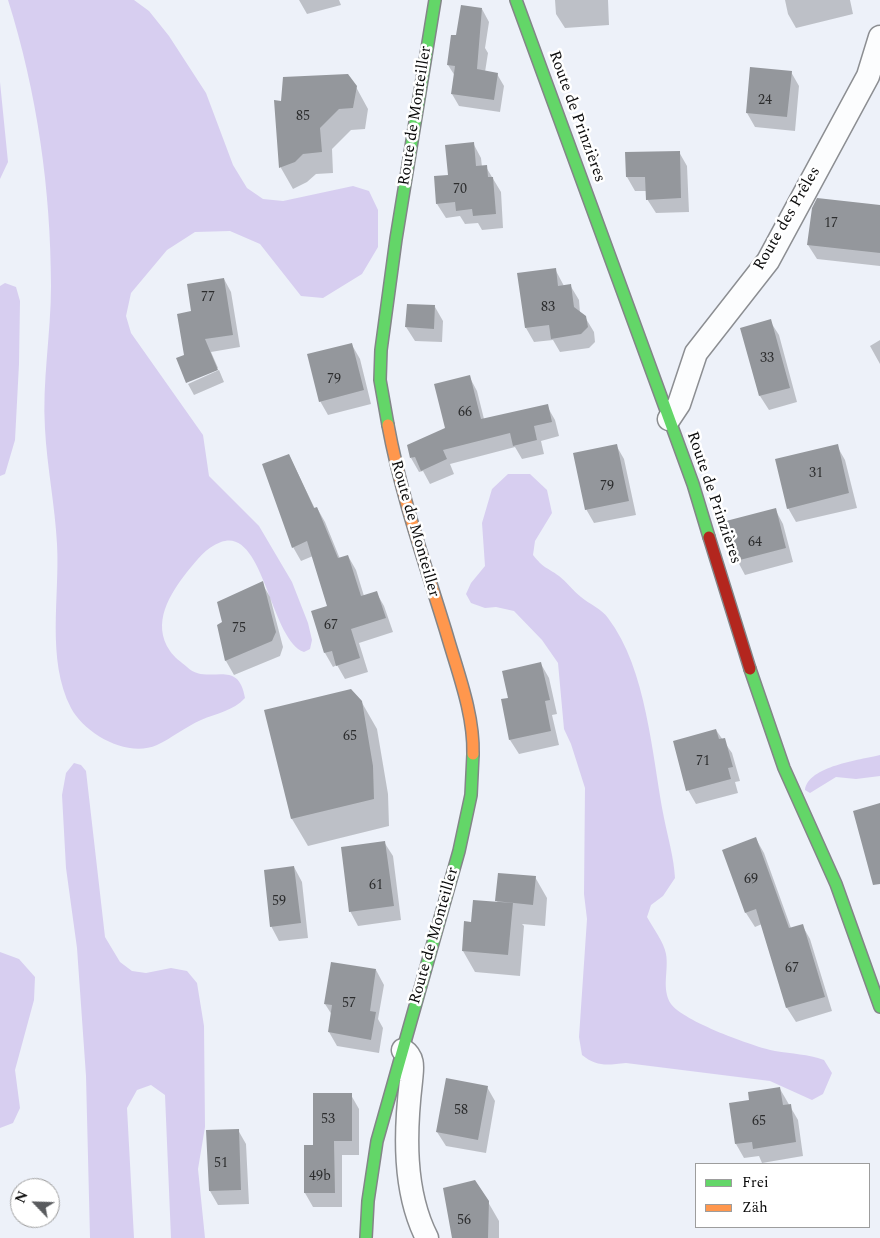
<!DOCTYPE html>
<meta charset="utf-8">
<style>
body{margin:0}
#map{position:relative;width:880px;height:1238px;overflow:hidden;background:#edf1f9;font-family:Spectral,serif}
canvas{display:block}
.legend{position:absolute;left:695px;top:1163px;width:175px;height:65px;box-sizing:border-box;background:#fff;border:1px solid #9d9d9d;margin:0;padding:6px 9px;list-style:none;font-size:15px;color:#0a0a0a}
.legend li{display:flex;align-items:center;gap:10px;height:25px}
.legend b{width:25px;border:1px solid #9d9d9d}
.north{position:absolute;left:10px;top:1178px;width:50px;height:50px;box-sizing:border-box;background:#fff;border:1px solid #9d9d9d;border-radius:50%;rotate:294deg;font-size:14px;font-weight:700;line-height:20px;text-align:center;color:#0a0a0a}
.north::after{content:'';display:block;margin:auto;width:18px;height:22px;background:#595b5e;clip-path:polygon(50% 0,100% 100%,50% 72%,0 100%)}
</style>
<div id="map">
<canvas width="880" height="1238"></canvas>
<ul class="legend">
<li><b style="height:6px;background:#63d668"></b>Frei</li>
<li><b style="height:6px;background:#ff974d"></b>Zäh</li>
</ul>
<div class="north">N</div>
</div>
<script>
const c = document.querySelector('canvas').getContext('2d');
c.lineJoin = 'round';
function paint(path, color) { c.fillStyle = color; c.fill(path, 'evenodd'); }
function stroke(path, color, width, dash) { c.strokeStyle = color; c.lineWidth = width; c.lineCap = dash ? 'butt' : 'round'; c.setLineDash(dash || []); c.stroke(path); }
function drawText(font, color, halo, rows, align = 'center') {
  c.font = font + ' Spectral,serif'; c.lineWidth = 5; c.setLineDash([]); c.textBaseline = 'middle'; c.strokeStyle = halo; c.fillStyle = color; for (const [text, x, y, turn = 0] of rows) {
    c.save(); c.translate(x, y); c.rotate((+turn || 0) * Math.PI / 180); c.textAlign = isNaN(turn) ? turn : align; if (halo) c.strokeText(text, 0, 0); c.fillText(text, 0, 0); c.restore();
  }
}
paint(new Path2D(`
 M8 0H134L149 11 169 36 206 93 233 165 247 188 263 199 283 201 353 186 369 191 378 210V247L362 274 323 298 301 296 260 244 230 231 195 232 167 250 131 293 126 316 131 333 203 435 209 476 259 526 292 582 308 623 312 640 310 649 304 652C270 640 264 526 221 542 205 548 198 559 187 572 170 594 151 623 170 651 174 657 181 662 187 667 208 687 238 656 245 698 233 711 217 713 201 720 185 727 172 738 157 745 127 758 85 734 71 708 46 659 60 597 57 544 55 505 47 467 45 429 42 381 51 334 51 286 51 190 37 92 8 0Z
 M0 82 8 162 0 179Z
 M5 283 16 287 20 301 19 364 15 440 5 474 0 476V286Z
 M508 474H530L547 490 552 513 535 541 533 555C544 569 547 567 559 576 567 582 573 591 581 597 589 604 602 609 608 618 647 669 652 756 664 818 668 838 674 858 675 878L663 896 651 905 647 917C653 928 664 942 666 954 669 970 661 989 671 1004 683 1021 754 1047 775 1051 792 1054 808 1054 824 1060L832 1073 823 1094 812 1100 770 1081 626 1063C607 1065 597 1067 582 1055L579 1037 587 919 584 894 585 788 571 744 564 729 558 663 542 640 514 611 496 607 485 608 471 603 466 594 471 583 485 566 482 523 492 489Z
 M880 755V776L856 779 836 777 810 793 805 790C808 766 860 760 880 755Z
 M74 763 81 765 86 771 105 937 120 962 132 971 146 973 171 968 187 971 197 983 204 1026 205 1127 198 1169 205 1238H171L165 1095 151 1085 137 1090 127 1108 134 1238H90L86 1076 77 948 66 868 62 795 66 773Z
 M0 952 19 959 35 977 34 1000 15 1070 20 1108 13 1123 0 1128Z`), '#d7cef0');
paint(new Path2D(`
 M299 0H339L341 5 307 14Z
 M555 0H608L609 25 565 28 556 14Z
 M785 0H850L853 14 796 28 788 14Z
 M482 9 489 22 485 48 488 53 485 72 497 74 504 86 500 112 459 106 452 94 455 76 448 65Z
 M751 68 791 72 799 86 795 131 755 127 747 113Z
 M356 87 368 109 365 129 351 130 332 149 333 173 316 174 307 182 293 189 281 168 276 102Z
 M473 143 481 158 482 167H486L501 192 503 228 482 230 478 223 465 224 460 216 446 218 437 204 450 176Z
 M679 152 687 166 689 212 656 213 647 199V191H635L627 177Z
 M880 206V266L817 259 808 245Z
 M555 269 564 286 570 285 579 300 580 313 585 317 594 332 595 342 589 348 560 352 553 340 534 342 526 328 519 274Z
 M224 279 231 292 240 347 211 352 218 368 187 381 186 355 193 312Z
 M435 307 443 321 442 342 415 341 406 327Z
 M770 321 779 335 797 402 769 410 760 396 742 329Z
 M880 340V364L870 346Z
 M352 345 360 359 371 404 328 415 320 401Z
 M219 370 224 382 194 395 188 384Z
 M469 376 477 391 484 419 547 406 555 420 559 436 541 441 544 454 522 459 515 447 450 464 454 474 430 484 423 471 419 472 411 458 446 429Z
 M616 445 624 459 636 515 594 523 586 509Z
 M837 446 845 460 857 508 796 522 788 508Z
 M289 455 315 509 317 508 325 522 340 559 348 556 356 570 364 596 376 592 384 606 393 632 359 643 368 672 345 679 337 665 333 667 325 653 329 607 313 556 301 561 293 547Z
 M775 509 783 524 793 562 745 575 737 560Z
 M262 583 270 597 283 647 280 656 234 675 226 661 219 626Z
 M541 664 549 678 557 714 552 715 559 745 519 754 510 740V699Z
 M361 701 377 729 388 794 389 826 308 846 292 819 266 711Z
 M716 730 732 753 740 781 735 782 738 793 696 804 688 790Z
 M756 839 764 853 791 928 802 925 810 939 832 1011 796 1022 787 1008 762 924 755 927 746 913 724 850Z
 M384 842 393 856 401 920 358 926 350 911Z
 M294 867 302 882 308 938 279 941 271 926Z
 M535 877 547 898 545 926 522 924 524 926 520 976 475 972 463 951 472 923 498 903 497 901Z
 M376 970 384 985 378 1019 383 1028 379 1053 337 1046 329 1032 332 1015 325 1004Z
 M487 1087 495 1101 486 1153 446 1146 437 1132Z
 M780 1089 798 1120 803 1156 762 1163 759 1156 744 1158 736 1144 731 1104 750 1101Z
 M351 1095 359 1109V1155H342V1207H313L305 1193V1146H315Z
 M238 1130 246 1144 249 1204 218 1205 210 1191Z
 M488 1202 499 1221V1238H453Z`), '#0003');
paint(new Path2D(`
 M461 5 482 8 477 69 498 73 494 100 451 94 455 66 447 65 451 35H456Z
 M750 67 792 71 787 117 746 113Z
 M348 74 357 86 353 108 339 109 320 128 322 152 303 154 295 162 279 168 274 100 281 101 283 77Z
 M474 142 476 166 487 165 488 177H493L496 214 473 216 472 209 456 211 455 202 436 204 434 176 448 175 445 145Z
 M680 151 681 198 646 200 645 177H626L625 152Z
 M817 198 880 205V253L807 245 812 208Z
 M556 268 558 286 571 284 574 307 586 316 588 327 581 334 551 339 549 325 525 328 517 273Z
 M224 278 233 335 205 339 218 370 186 383 176 358 184 355 177 314 191 311 187 284Z
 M407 304 435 305 434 329 405 327Z
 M771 319 790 388 759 396 740 328Z
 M352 343 364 390 319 402 307 354Z
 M470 375 481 419 548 404 552 422 534 426 537 440 513 446 510 433 443 450 447 459 421 471 415 457 410 458 407 445 445 428 434 384Z
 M617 444 629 501 585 510 573 453Z
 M838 444 849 493 787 509 775 459Z
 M289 454 314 508 317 507 338 558 348 555 361 596 377 591 386 618 351 629 360 658 336 666 332 651 324 653 311 611 327 606 307 541 292 548 262 464Z
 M776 508 786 548 736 561 726 521Z
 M263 581 276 632 272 641 225 661 217 625 222 622 217 602Z
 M541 662 550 700 545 701 551 731 509 740 501 699 508 698 502 671Z
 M351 689 362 701 373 766 374 799 291 819 264 710Z
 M716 729 719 739 725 738 733 767 728 768 731 779 686 791 673 741Z
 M880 803V884L873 885 853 811Z
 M756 837 789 928 803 924 825 997 786 1008 756 909 745 913 722 850Z
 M385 841 394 906 349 912 341 847Z
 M294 866 301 923 270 927 264 870Z
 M498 873 536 876 533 905 495 901Z
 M473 900 513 903 508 955 462 951 464 921 471 922Z
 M331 962 376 969 370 1011 376 1012 371 1040 328 1032 332 1005 324 1004Z
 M446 1078 488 1086 478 1140 436 1132Z
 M780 1087 783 1105 791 1104 796 1142 753 1149 752 1142 735 1144 729 1103 749 1100 748 1092Z
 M313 1093H352V1141H334L335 1193H304V1145H313Z
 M239 1129 241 1190 209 1191 206 1130Z
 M475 1180 489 1201 488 1238H452L443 1188Z`), '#94979c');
const street = new Path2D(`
 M669 419 679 404 696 353 768 261 868 76 880 37
 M403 1050C415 1058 412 1069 411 1081 405 1132 403 1191 427 1238`);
const fast = new Path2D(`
 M516 0 693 484 709 537
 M388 425 380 380 381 350 396 239 435 0
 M750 669 784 768 836 884 880 1007
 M366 1238 368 1201 377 1141 459 851 471 795 473 754`);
const slow = new Path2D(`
 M388 425C401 496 426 566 447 635 458 673 474 714 473 754`);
const jam = new Path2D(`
 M709 537 750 669`);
stroke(street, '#8c8e92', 25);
stroke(fast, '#838588', 14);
stroke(slow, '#838588', 14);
stroke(jam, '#838588', 14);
stroke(street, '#fcfdfe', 22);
stroke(fast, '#63d668', 11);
stroke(slow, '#ff974d', 11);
stroke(jam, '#b3261e', 11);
drawText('14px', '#2c2d2e', null, [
 ["24",765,101],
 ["85",303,117],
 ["70",460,190],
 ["17",831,224],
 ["77",208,298],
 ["83",548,308],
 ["33",767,359],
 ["79",334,380],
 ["66",465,413],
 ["31",816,474],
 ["79",607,487],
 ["64",755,543],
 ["67",331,626],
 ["75",239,629],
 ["65",350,737],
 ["71",703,762],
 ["69",751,880],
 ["61",376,886],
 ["59",279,902],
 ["67",792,969],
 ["57",349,1004],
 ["58",461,1111],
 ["53",328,1120],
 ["65",759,1122],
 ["51",221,1164],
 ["49b",320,1177],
 ["56",464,1221]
]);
drawText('16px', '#0a0a0a', '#fff', [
 ["Route de Monteiller",416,116,-81],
 ["Route de Prinzières",576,117,70],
 ["Route des Prêles",788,219,-60],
 ["Route de Prinzières",713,498,71],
 ["Route de Monteiller",414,529,74],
 ["Route de Monteiller",435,936,-74]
]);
</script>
